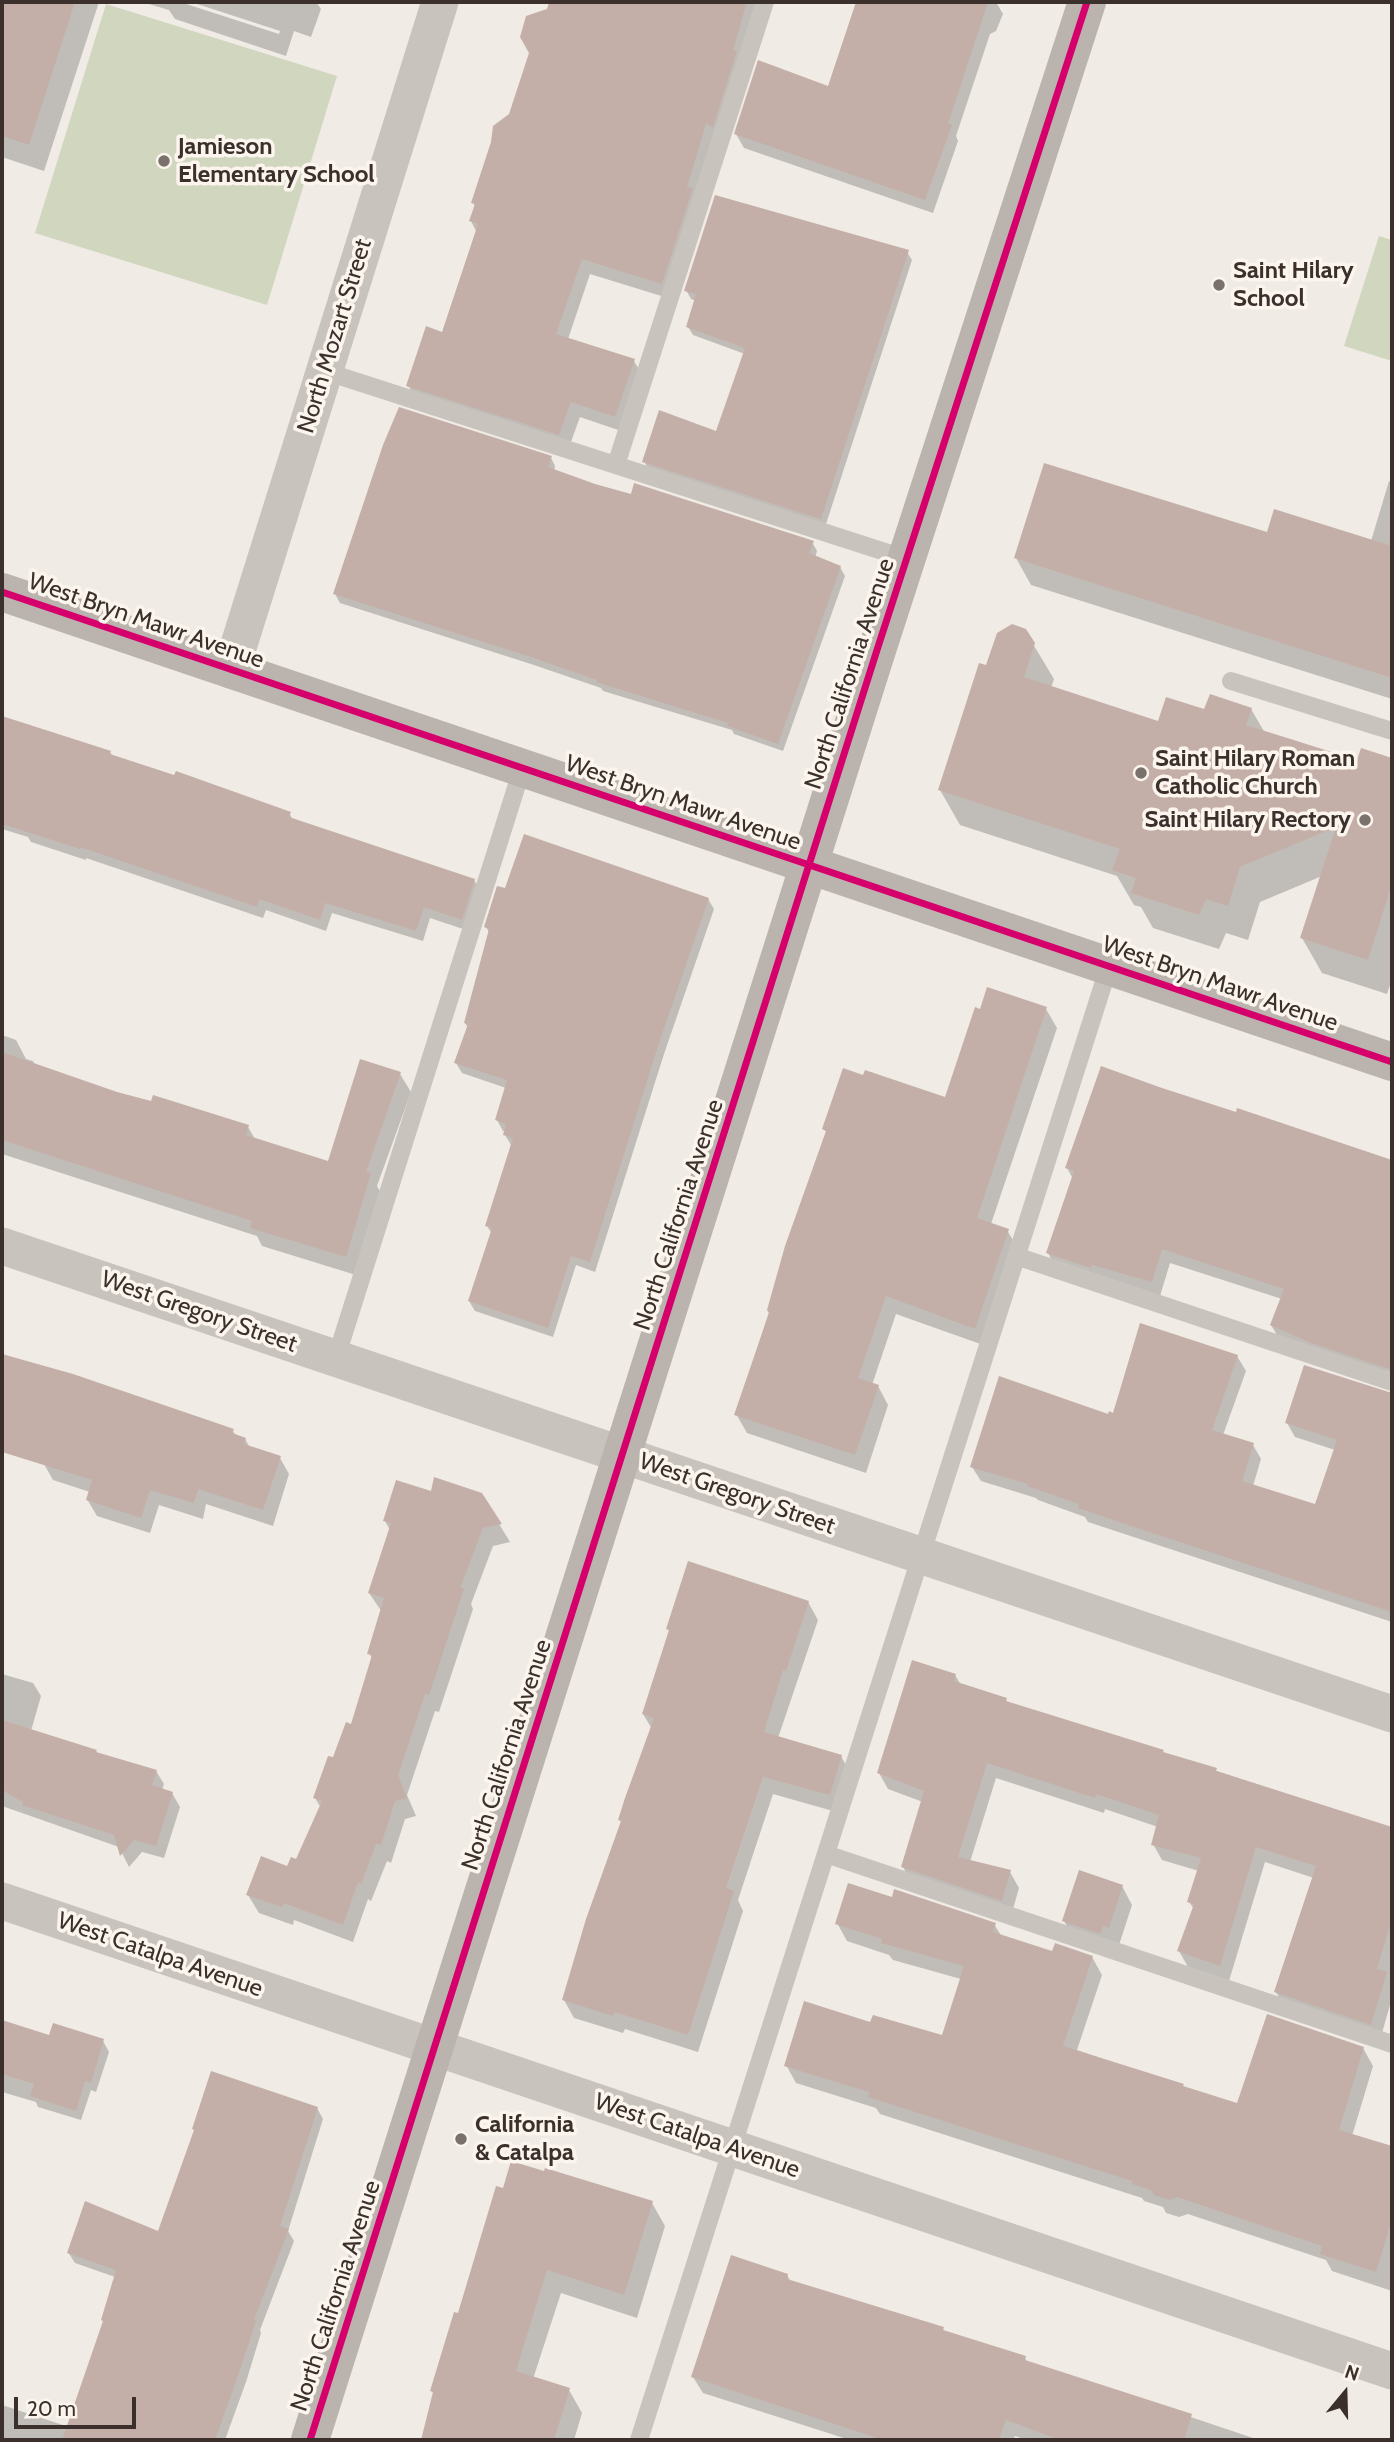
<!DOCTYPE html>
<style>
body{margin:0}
#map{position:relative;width:1394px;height:2442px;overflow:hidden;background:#f0ebe5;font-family:Cabin,sans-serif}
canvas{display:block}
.frame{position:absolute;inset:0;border:4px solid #3b302b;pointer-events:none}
.north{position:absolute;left:1310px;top:2358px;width:70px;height:70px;-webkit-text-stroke:5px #fbf5ee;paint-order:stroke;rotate:19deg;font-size:19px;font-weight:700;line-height:28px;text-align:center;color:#3b302b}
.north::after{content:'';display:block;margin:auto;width:24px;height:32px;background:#3b302b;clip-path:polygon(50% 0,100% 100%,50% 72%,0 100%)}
.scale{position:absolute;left:14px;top:2397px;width:122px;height:32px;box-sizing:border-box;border:4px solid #3b302b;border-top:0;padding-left:9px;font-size:21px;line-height:24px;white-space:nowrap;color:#3b302b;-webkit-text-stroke:5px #fbf5ee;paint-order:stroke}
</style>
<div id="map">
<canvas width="1394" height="2442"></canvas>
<div class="frame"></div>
<div class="north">N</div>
<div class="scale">20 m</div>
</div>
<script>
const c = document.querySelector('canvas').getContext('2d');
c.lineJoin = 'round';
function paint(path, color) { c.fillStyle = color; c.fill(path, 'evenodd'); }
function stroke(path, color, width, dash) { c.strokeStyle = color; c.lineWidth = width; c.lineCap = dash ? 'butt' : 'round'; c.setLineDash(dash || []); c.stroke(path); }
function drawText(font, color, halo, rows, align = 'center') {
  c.font = font + ' Cabin,sans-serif'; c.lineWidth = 7; c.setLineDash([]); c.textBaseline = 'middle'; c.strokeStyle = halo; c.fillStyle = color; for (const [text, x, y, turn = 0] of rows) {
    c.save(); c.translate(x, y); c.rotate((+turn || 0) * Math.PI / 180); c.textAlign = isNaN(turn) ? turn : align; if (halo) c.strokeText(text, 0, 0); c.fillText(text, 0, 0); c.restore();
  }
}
paint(new Path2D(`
 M106 4 337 76 267 305 35 233Z
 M1379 236 1392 240V361L1344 346Z`), '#d1d6bf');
paint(new Path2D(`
 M2 2H99L44 171 2 157Z
 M142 2H180L279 34 280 31 191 2H316L321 9 311 37 294 31 286 56 175 19 169 10Z
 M551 2H761L671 299 590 274 568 339 634 361 643 376 624 432 580 417 568 450 417 401 408 385 443 334 477 233 471 221 476 208 473 203 554 8Z
 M858 2H996L1003 14 996 31 990 34 956 136 958 141 933 213 744 148 736 134 829 89Z
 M907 252 912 260 825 527 649 470 644 461 717 433 745 354 693 335 688 327 696 301 691 299 686 290Z
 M551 458 555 466 554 471 594 486 812 542 817 551 815 558 840 567 845 576 783 751 734 734 732 730 603 691 601 688 534 665 340 603 335 594Z
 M1389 481 1392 482V699L1031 585 1016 558 1268 534 1371 541Z
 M1033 644 1054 679 1051 688 1159 723 1205 711 1251 709 1265 733 1358 762 1362 750 1392 759V979L1387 994 1322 973 1302 938 1322 876 1260 902 1248 940 1226 933 1219 949 1153 928 1141 907 1134 905 1117 876 960 825 940 790 987 668Z
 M2 718 110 752 113 757 289 813 293 820 474 880 481 892 469 931 430 918 423 941 332 913 326 931 266 910 263 918 86 858V860L31 842 28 837 2 829Z
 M708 899 714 909 664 1054 595 1272 576 1265 553 1337 475 1311 469 1301 492 1234 487 1226 511 1145 505 1135 506 1132 503 1131 497 1120 506 1088 462 1073 456 1063 468 1028 465 1023 490 934 486 927Z
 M1046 1009 1057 1028 991 1224 1007 1230 1018 1249 986 1346 896 1314 872 1385 878 1386 888 1405 866 1473 747 1433 736 1414 827 1133 824 1129 946 1099Z
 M2 1035 16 1040 26 1059 33 1061 35 1065 117 1093 248 1127 255 1139 329 1163 400 1074 411 1092 377 1186 381 1193 356 1275 262 1246 257 1236 2 1154Z
 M1238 1110 1392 1161V1381L1280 1340 1271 1325 1282 1299 1170 1263 1160 1296 1056 1268 1048 1253 1073 1179 1067 1168 1237 1114Z
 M2 1354 233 1431 236 1436 245 1439 250 1448 280 1458 289 1474 273 1526 206 1504 203 1519 159 1505 150 1533 97 1516 87 1499 90 1492 53 1480 44 1464 46 1458 2 1445Z
 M1237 1356 1246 1371 1223 1435 1253 1445 1261 1459 1253 1486 1316 1507 1335 1450 1295 1437 1287 1423 1392 1394V1622L1088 1522 1085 1517 1038 1500 1036 1498 981 1481 972 1467 1114 1415Z
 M432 1493 481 1494 510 1542 493 1546 471 1604 473 1609 439 1712 435 1711 407 1795 416 1816 405 1819 391 1863 387 1861 371 1901 368 1899 353 1942 294 1920 293 1925 259 1913 248 1895 297 1861 321 1808 315 1798 352 1726 373 1660 369 1653 382 1612 369 1593 390 1530 385 1521Z
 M808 1602 818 1620 778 1738 841 1756 851 1775 840 1813 773 1794 738 1900 743 1911 698 2052 625 2029 623 2033 574 2018 564 2000 622 1823 620 1820 652 1729 643 1714 670 1633 668 1629Z
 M2 1674 33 1683 41 1696 31 1731 96 1751 98 1755 156 1771 164 1784 162 1790 172 1793 180 1807 164 1858 142 1852 129 1867 119 1847 2 1806Z
 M955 1675 961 1685 1006 1700 1008 1703 1392 1828V1998L1380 2040 1285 2008 1276 1992 1314 1878 1265 1862 1229 1981 1188 1967 1179 1951 1194 1909 1189 1902 1199 1871 1162 1860 1153 1844 1158 1827 1105 1809 1104 1813 996 1778 970 1862 1010 1872 1019 1888 1011 1916 912 1883 903 1867 923 1802 888 1789 879 1773Z
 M1122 1886 1132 1905 1119 1945 1074 1939 1064 1921Z
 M837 1923 994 1924 1002 1937 1053 1954 1092 1957 1102 1975 1077 2050 1238 2106 1363 2048 1373 2066 1352 2136 1392 2149V2291L1332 2271 1326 2260 1188 2214 1179 2217 1166 2213 1163 2207 1144 2201 1142 2198 880 2114 876 2108 796 2083 786 2065 871 2024 943 2037 961 1979 893 1960 889 1955 847 1941Z
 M2 2022 50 2037 103 2041 109 2052 96 2092 91 2090 81 2120 38 2107 36 2102 2 2092Z
 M317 2108 323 2119 288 2231 294 2241 260 2330 261 2333 246 2382 225 2440H2V2405L69 2427 104 2323 115 2277 75 2263 68 2252 159 2233Z
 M652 2203 665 2226 637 2318 561 2293 533 2379 569 2390 582 2413 574 2440H422L434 2395 432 2391 459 2315Z
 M787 2275 791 2282 943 2329 945 2333 1025 2358 1027 2362 1259 2440H1027L1015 2436 1013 2440H850L703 2393 693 2377Z`), '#0003');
paint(new Path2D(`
 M2 2H75L29 145 2 136Z
 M549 2H747L733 50 737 51 713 127 706 124 687 187 693 188 662 284 582 259 556 334 635 359 615 417 571 402 559 435 406 386 426 326 442 332 478 224 469 221 475 204 471 203 491 142 493 126 509 114 529 53 520 37 526 16 547 9Z
 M856 2H988L948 124 952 125 925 200 734 134 758 60 828 86Z
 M715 195 909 250 821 519 642 462 659 410 716 431 745 348 686 327 696 294 684 291Z
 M399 407 552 456 548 467 595 484 631 494 634 483 814 541 809 553 841 566 778 744 727 726 728 723 596 682 597 680 528 656 333 594 383 445Z
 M1044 463 1267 532 1274 509 1392 546V678L1014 558Z
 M1012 624 1026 629 1035 643 1024 677 1158 721 1166 697 1204 709 1210 694 1252 708 1246 725 1357 760 1361 748 1392 758V883L1368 960 1300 938 1336 827 1240 867 1228 906 1206 899 1199 915 1131 893 1136 878 1112 870 1120 849 938 790 979 663 986 665 997 633Z
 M2 716 111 751 110 754 174 775 176 771 291 812 289 817 475 879 462 920 424 907 416 931 325 903 320 920 259 899 257 907 80 847V849L2 824Z
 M524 834 709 898 659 1043 590 1262 571 1256 548 1328 468 1301 492 1228 485 1226 513 1138 503 1135 506 1124 495 1120 507 1080 454 1063 468 1024 464 1023 489 929 484 927 497 886 505 888Z
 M987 987 1047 1007 977 1218 1009 1229 975 1329 886 1296 858 1378 879 1385 855 1455 734 1415 769 1313 767 1310 785 1246 826 1131 822 1129 843 1068 863 1075 865 1070 945 1097 975 1007 980 1009Z
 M2 1052 117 1092 151 1101 153 1095 249 1125 246 1135 328 1161 360 1059 401 1072 366 1172 371 1173 346 1257 250 1228 252 1221 2 1140Z
 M1101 1066 1159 1087 1236 1112 1237 1108 1392 1160V1370L1311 1343 1270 1325 1284 1289 1162 1249 1152 1282 1092 1265 1091 1268 1046 1253 1074 1171 1065 1168Z
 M1140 1323 1238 1355 1212 1430 1254 1443 1242 1481 1315 1504 1337 1440 1285 1423 1304 1365 1392 1393V1612L1131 1526 1078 1508 1079 1504 1027 1486 1028 1484 970 1467 999 1376 1108 1414 1109 1411 1113 1413Z
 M2 1354 73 1374 234 1429 232 1433 246 1438 244 1444 281 1456 263 1510 198 1489 194 1503 150 1490 141 1518 86 1500 92 1480 2 1452Z
 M434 1477 482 1493 502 1524 483 1528 460 1588 464 1589 429 1695 425 1694 398 1775 407 1798 395 1801 381 1845 376 1844 361 1884 358 1882 343 1925 284 1903 282 1907 246 1895 261 1856 287 1866 291 1857 296 1859 322 1801 313 1798 328 1756 333 1757 346 1722 351 1724 372 1655 367 1654 384 1598 368 1593 391 1523 383 1521 396 1480 431 1491Z
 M688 1561 809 1601 786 1671 783 1670 764 1732 842 1755 830 1795 763 1777 726 1888 734 1891 688 2035 615 2012 613 2016 562 2000 586 1919 621 1821 618 1820 625 1798 654 1718 642 1714 669 1630 666 1629Z
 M912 1660 956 1674 954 1681 1007 1698 1006 1701 1164 1750 1163 1752 1217 1768 1216 1771 1392 1827V1918L1377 1969 1387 1972 1371 2025 1274 1992 1316 1866 1256 1847 1220 1966 1177 1951 1194 1904 1187 1902 1201 1858 1151 1845 1159 1815 1096 1794 1095 1798 987 1763 958 1857 1011 1870 1002 1901 901 1867 924 1791 877 1773Z
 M2 1720 97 1750 96 1752 157 1770 152 1785 173 1792 156 1846 134 1840 120 1856 114 1835 22 1805 23 1802 2 1790Z
 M1079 1870 1123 1885 1109 1928 1103 1926 1100 1934 1062 1921Z
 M848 1883 892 1897 894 1889 996 1923 993 1932 1052 1951 1055 1943 1093 1956 1063 2046 1184 2084 1183 2086 1237 2103 1267 2014 1364 2047 1339 2130 1392 2146V2219L1376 2272 1320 2254 1322 2246 1177 2197 1169 2200 1154 2195 1151 2190 1132 2184V2181L868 2097 869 2092 784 2066 804 2001 870 2022 873 2015 942 2035 964 1966 881 1943 882 1939 835 1924Z
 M2 2020 49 2035 53 2023 104 2039 91 2083 85 2081 76 2111 30 2096 34 2084 2 2074Z
 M211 2071 318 2107 280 2226 289 2229 254 2320 256 2321 240 2370 215 2440H62L103 2321 101 2320 116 2270 67 2253 85 2201 158 2231 194 2130 192 2129Z
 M511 2161 544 2171 545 2168 653 2201 624 2295 547 2270 516 2371 570 2388 554 2440H421L433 2392 430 2391 454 2312 458 2313 496 2186 503 2188Z
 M731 2255 788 2274 787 2279 944 2327 943 2330 1026 2356 1025 2360 1192 2414 1184 2440H1060L1006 2420 999 2440H883L691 2377Z`), '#c3afa7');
stroke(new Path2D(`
 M324 371 907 559
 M616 465 765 2
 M1231 681 1392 731
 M1016 1256 1392 1382
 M336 1358 522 769
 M826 1854 1392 2044
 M639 2440 1109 966`), '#c9c3be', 18);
stroke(new Path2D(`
 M231 670 440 2
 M2 1246 1392 1714
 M2 1901 1392 2371`), '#c9c3be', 37);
stroke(new Path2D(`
 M2 592 1392 1062
 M310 2440 877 650 1087 2`), '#bab3ae', 38);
stroke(new Path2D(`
 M2 592 1392 1062
 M310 2440 877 650 1087 2`), '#d6006c', 7);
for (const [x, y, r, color] of [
 [164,161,7,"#7a716c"],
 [1219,285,7,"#7a716c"],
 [1141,773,7,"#7a716c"],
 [1365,820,7,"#7a716c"],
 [461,2139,7,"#7a716c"]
]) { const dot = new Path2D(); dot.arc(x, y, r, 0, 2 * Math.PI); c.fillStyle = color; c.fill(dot); stroke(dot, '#fbf5ee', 2.5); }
drawText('bold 24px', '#3b302b', '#fbf5ee', [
 ["Jamieson",178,147],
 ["Elementary School",178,175],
 ["Saint Hilary",1233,271],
 ["School",1233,299],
 ["Saint Hilary Roman",1155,759],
 ["Catholic Church",1155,787],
 ["Saint Hilary Rectory",1351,820,"right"],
 ["California",475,2125],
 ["& Catalpa",475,2153]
], 'left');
drawText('24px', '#3b302b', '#fbf5ee', [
 ["North Mozart Street",335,336,-73],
 ["West Bryn Mawr Avenue",146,621,19],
 ["North California Avenue",850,674,-72],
 ["West Bryn Mawr Avenue",683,803,19],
 ["West Bryn Mawr Avenue",1220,984,19],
 ["North California Avenue",679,1215,-72],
 ["West Gregory Street",199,1312,19],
 ["West Gregory Street",737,1494,19],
 ["North California Avenue",507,1755,-72],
 ["West Catalpa Avenue",160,1955,19],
 ["West Catalpa Avenue",697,2136,19],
 ["North California Avenue",336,2296,-72]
]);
</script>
